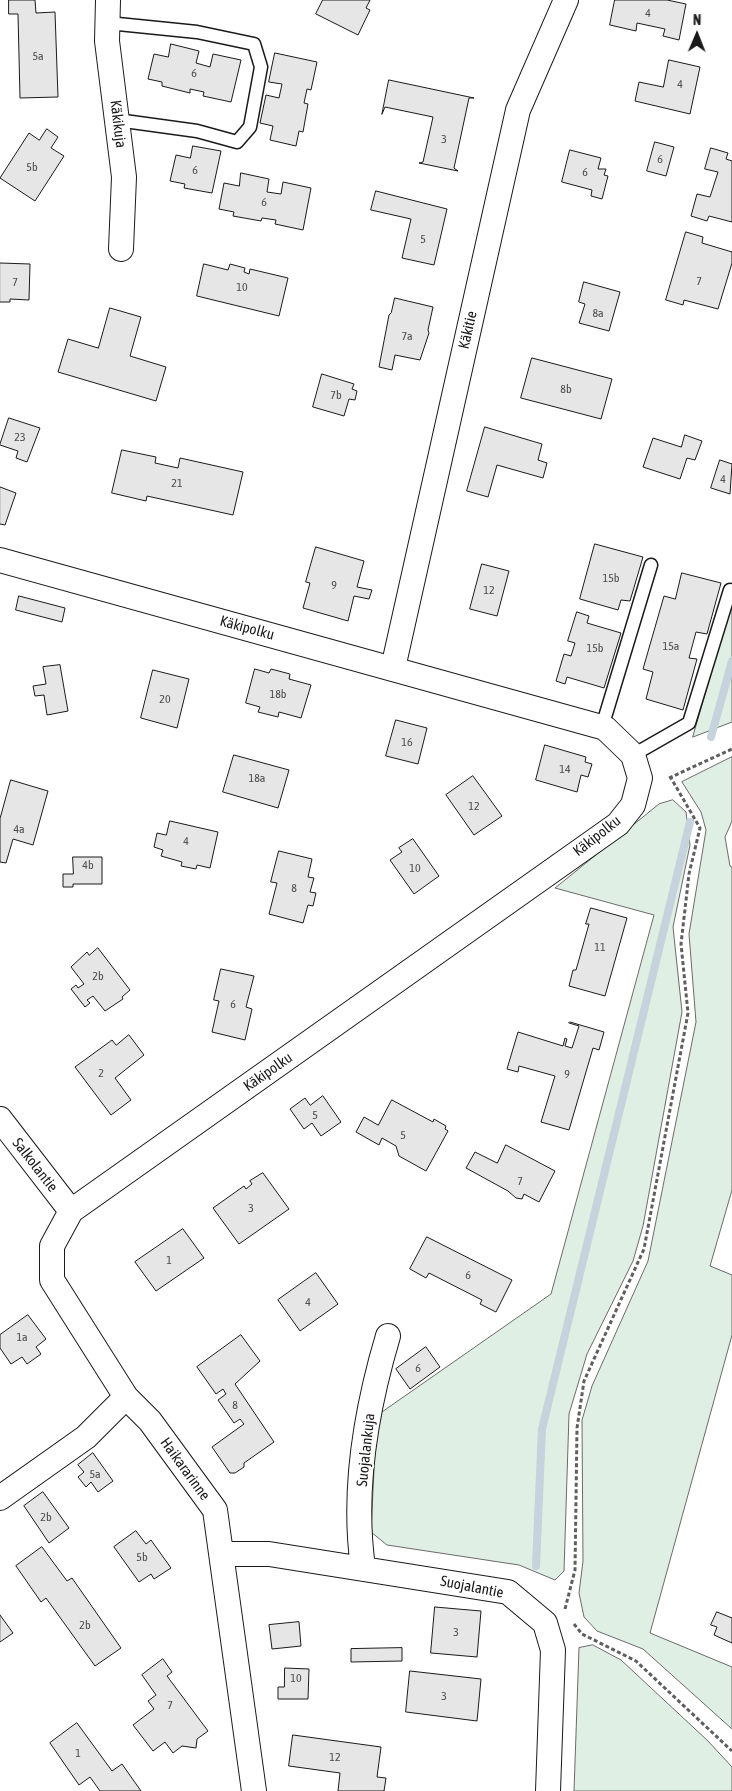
<!DOCTYPE html>
<meta charset="utf-8">
<style>
body{margin:0}
#map{position:relative;width:732px;height:1791px;overflow:hidden;background:#fff;font-family:"Asap Condensed",sans-serif}
canvas{display:block}
.north{position:absolute;left:672px;top:10px;width:50px;height:50px;-webkit-text-stroke:4px #fff;paint-order:stroke;rotate:1deg;font-size:14px;font-weight:700;line-height:20px;text-align:center;color:#1a1a1a}
.north::after{content:'';display:block;margin:auto;width:18px;height:22px;background:#1a1a1a;clip-path:polygon(50% 0,100% 100%,50% 72%,0 100%)}
</style>
<div id="map">
<canvas width="732" height="1791"></canvas>
<div class="north">N</div>
</div>
<script>
const c = document.querySelector('canvas').getContext('2d');
c.lineJoin = 'round';
function paint(path, color) { c.fillStyle = color; c.fill(path, 'evenodd'); }
function stroke(path, color, width, dash) { c.strokeStyle = color; c.lineWidth = width; c.lineCap = dash ? 'butt' : 'round'; c.setLineDash(dash || []); c.stroke(path); }
function drawText(font, color, halo, rows, align = 'center') {
  c.font = font + ' "Asap Condensed",sans-serif'; c.lineWidth = 4; c.setLineDash([]); c.textBaseline = 'middle'; c.strokeStyle = halo; c.fillStyle = color; for (const [text, x, y, turn = 0] of rows) {
    c.save(); c.translate(x, y); c.rotate((+turn || 0) * Math.PI / 180); c.textAlign = isNaN(turn) ? turn : align; if (halo) c.strokeText(text, 0, 0); c.fillText(text, 0, 0); c.restore();
  }
}
const green = new Path2D(`
 M732 601V722L693 737Z
 M732 757V821L725 837 730 866 732 867V1190L710 1266 732 1275V1335L650 1633 732 1667V1729L643 1649 597 1631 584 1617 579 1593 583 1561 582 1420 592 1386 648 1261 696 1022 689 934 706 830 701 812 682 782Z
 M673 800 686 812 690 845 673 927 682 1012 643 1226 633 1261 587 1354 569 1414 564 1571 555 1580 519 1565 387 1545 371 1532 375 1448 379 1414 551 1294 654 915 555 888 659 804Z
 M593 1645 621 1660 708 1741 732 1767V1791H574L579 1648Z`);
paint(green, '#e0efe3');
stroke(green, '#6a6a6a', 1);
stroke(new Path2D(`
 M711 737 732 661
 M536 1566 542 1429 690 822`), '#c6d2dc', 8);
const building = new Path2D(`
 M9 0H35L36 13 55 12 58 97 20 98 18 14H9Z
 M323 0H370L366 8 370 10 358 35 316 14Z
 M615 0H667L686 4 679 40 663 36 665 29 637 23 636 31 610 25Z
 M171 44 199 51 196 63 210 67 213 54 241 60 231 102 203 96 204 92 190 89V93L162 86V82L148 79 154 54 168 57Z
 M275 53 317 62 311 90 307 89 304 103 308 104 303 132 299 131 296 146 270 140 273 126 260 123 266 95 279 98 282 84 269 82Z
 M669 60 700 67 690 114 635 101 639 82 663 87Z
 M389 80 474 98H469L454 168 458 171 419 163 423 162 433 117 385 107 382 114Z
 M47 129 58 137 51 148 64 156 35 201 0 178 29 133 39 140Z
 M655 142 674 147 666 176 647 171Z
 M193 146 221 151 212 193 184 188 185 184 170 181 176 155 190 158Z
 M711 148 728 153 726 159 732 161V222L709 216 707 221 691 216 697 194 710 197 718 172 705 169Z
 M570 150 601 158 598 169H606L604 175 608 176 602 199 591 196 592 190 562 182Z
 M241 173 269 179 267 192 281 194 283 182 311 188 303 230 275 224 276 220 262 218 261 221 233 216 234 212 219 209 224 183 239 186Z
 M376 191 447 209 434 265 402 258 411 219 371 210Z
 M686 232 703 237 702 243 732 252V263L718 309 684 300 683 305 666 300Z
 M0 263 30 264 29 300 10 299V302H0Z
 M204 264 228 270 230 264 245 268 244 272 249 274 250 269 288 278 279 316 197 296Z
 M584 282 620 292 609 331 579 323 585 304 579 302Z
 M395 298 433 307 428 330 429 333 420 360 395 355 392 370 379 367 389 315 391 313Z
 M110 308 141 317 130 356 166 367 156 401 58 372 68 339 98 348Z
 M532 358 612 379 601 419 521 398Z
 M322 374 354 384 352 389 357 391 355 400 349 399 344 416 313 407Z
 M9 418 40 428 27 462 16 458 18 451 0 445Z
 M485 427 542 444 538 460 547 463 543 478 497 465 488 497 467 491Z
 M685 435 702 441 695 460 687 458 680 479 643 467 653 438 681 447Z
 M122 450 156 457 155 463 178 468 180 458 243 472 233 515 147 496 146 501 112 493Z
 M720 460 732 464 730 494 711 488Z
 M0 487 16 493 5 525 0 524Z
 M595 544 643 557 630 601 621 600 618 610 580 599Z
 M316 547 364 561 357 587 372 590 369 599 354 596 348 621 303 608 310 583 306 582Z
 M482 564 509 571 497 616 470 609Z
 M682 573 721 583 707 634 696 632 689 658 697 659 683 710 646 699 653 672 643 669 664 596 675 599Z
 M19 596 65 608 62 622 16 610Z
 M577 612 589 616 587 623 621 633 604 688 567 677 565 684 556 681 564 654 571 656 575 643 568 641Z
 M60 665 68 711 47 715 44 695 35 696 33 686 46 684 43 667Z
 M255 669 269 673 271 669 290 674 289 679 311 685 301 718 279 712 278 717 258 712 260 707 246 703Z
 M153 670 189 679 177 728 141 718Z
 M396 720 427 728 418 764 386 756Z
 M545 745 586 757 585 762 592 764 588 777 581 775 577 792 536 780Z
 M234 755 289 770 278 808 223 792Z
 M473 776 502 816 474 835 446 795Z
 M11 780 48 791 33 845 13 839 6 863 0 862V819Z
 M170 821 218 832 210 868 197 865 196 869 181 866 182 862 161 856 163 850 154 847 157 833 166 835Z
 M413 839 439 876 414 894 390 860 402 852 399 848Z
 M279 851 312 859 308 877 314 878 310 892 316 893 313 906 308 905 303 923 269 914 277 883 271 882Z
 M73 857H102V884H73V887H63V874H73Z
 M591 908 627 918 605 996 569 986 573 970H576L589 924H586Z
 M98 948 130 990 122 997 123 999 105 1011 93 996 87 1000 90 1003 85 1007 71 989 76 985 78 988 84 984 71 967 87 952 89 955Z
 M221 969 254 976 246 1007 252 1009 245 1040 212 1032 219 1001 214 1000Z
 M570 1022 604 1032 599 1050 593 1048 569 1130 541 1122 555 1076 519 1066 518 1072 507 1069 518 1032 563 1046 565 1038 567 1039 565 1046 572 1048 579 1026 569 1023Z
 M129 1035 144 1055 115 1078 131 1100 111 1115 75 1067 112 1040 116 1045Z
 M323 1096 341 1122 321 1136 312 1123 304 1129 290 1109 305 1098 310 1105Z
 M392 1100 433 1122 434 1119 446 1126 445 1129 448 1131 426 1171 399 1156 396 1146 382 1138 379 1145 356 1132 364 1117 378 1125Z
 M506 1145 555 1171 539 1202 524 1194 522 1199 516 1198 508 1191 466 1168 475 1152 497 1163Z
 M263 1173 289 1209 239 1244 213 1208 244 1186 246 1189 252 1184 250 1181Z
 M183 1229 204 1258 156 1291 135 1262Z
 M427 1237 512 1280 496 1312 480 1304 482 1300 429 1273 426 1278 410 1269Z
 M316 1273 338 1304 300 1331 278 1300Z
 M28 1315 46 1339 36 1347 41 1354 27 1364 22 1357 11 1364 0 1348V1335Z
 M241 1335 260 1361 235 1384 274 1442 244 1463V1467L235 1473H230L212 1447 244 1424 240 1419 234 1423 218 1400 226 1394 223 1389 216 1394 197 1367Z
 M426 1347 440 1367 410 1389 396 1369Z
 M93 1453 113 1481 98 1492 91 1482 86 1487 78 1477 84 1472 78 1465Z
 M43 1492 69 1528 49 1543 24 1506Z
 M136 1531 146 1544 151 1540 171 1568 154 1579 151 1574 139 1582 114 1547Z
 M42 1547 67 1581 72 1578 121 1648 95 1666 46 1598 41 1602 16 1566Z
 M435 1607 481 1611 477 1657 431 1653Z
 M717 1612 732 1618V1643L714 1635 717 1627 711 1625Z
 M0 1615 13 1633 0 1642Z
 M299 1622 301 1646 272 1649 269 1625Z
 M402 1648V1661L351 1662V1649Z
 M163 1659 172 1672 167 1676 208 1731 197 1739 196 1748 182 1746 173 1753 165 1742 153 1751 133 1725 154 1709 148 1701 156 1695 142 1675Z
 M285 1668 309 1669 308 1699H278V1687H284Z
 M410 1671 481 1679 477 1721 406 1712Z
 M77 1723 112 1771 122 1764 141 1791H100L90 1777 79 1785 50 1743Z
 M293 1735 381 1747 377 1777 386 1778 384 1791H338L340 1773 289 1766Z`);
paint(building, '#e6e6e6');
stroke(building, '#1a1a1a', 1);
const service = new Path2D(`
 M108 23 197 32 254 44 261 67 250 127 237 142 197 131 117 120
 M602 727 651 565
 M633 755 689 723 730 590`);
const minor = new Path2D(`
 M108 0 107 41 124 177 121 249
 M0 560 605 728 633 755 640 778 633 805 618 824 71 1211 52 1246V1280L126 1397 150 1421 215 1510 254 1791
 M393 668 518 110 566 0
 M0 1119 71 1211
 M0 1498 86 1437 126 1397
 M222 1554H269L508 1592 545 1623 553 1650 548 1791
 M363 1567C352 1490 366 1410 388 1336`);
stroke(service, '#1a1a1a', 15);
stroke(minor, '#1a1a1a', 26);
stroke(new Path2D(`
 M669 778 732 749
 M565 1609 575 1570 577 1428 584 1381 644 1249 688 1013 681 944 689 874 700 828 671 778
 M574 1624 582 1634 636 1661 732 1751`), '#5f5f5f', 3, [4, 2.5]);
stroke(service, '#fff', 12);
stroke(minor, '#fff', 24);
drawText('12px', '#4d4d4d', null, [
 ["4",648,13],
 ["5a",38,56],
 ["6",194,73],
 ["4",680,84],
 ["3",444,139],
 ["6",660,159],
 ["5b",32,167],
 ["6",195,170],
 ["6",585,172],
 ["6",264,202],
 ["5",423,239],
 ["7",699,281],
 ["7",15,282],
 ["10",242,287],
 ["8a",598,313],
 ["7a",407,336],
 ["8b",566,389],
 ["7b",336,395],
 ["23",20,437],
 ["4",723,479],
 ["21",177,483],
 ["15b",611,578],
 ["9",334,585],
 ["12",489,590],
 ["15a",671,646],
 ["15b",595,648],
 ["18b",278,694],
 ["20",165,699],
 ["16",407,742],
 ["14",565,769],
 ["18a",257,778],
 ["12",474,806],
 ["4a",19,829],
 ["4",186,841],
 ["4b",88,865],
 ["10",415,868],
 ["8",294,888],
 ["11",600,947],
 ["2b",98,976],
 ["6",233,1004],
 ["2",101,1073],
 ["9",567,1074],
 ["5",315,1115],
 ["5",403,1135],
 ["7",520,1181],
 ["3",251,1208],
 ["1",169,1260],
 ["6",468,1275],
 ["4",308,1302],
 ["1a",22,1337],
 ["6",418,1368],
 ["8",235,1405],
 ["5a",95,1474],
 ["2b",46,1517],
 ["5b",142,1557],
 ["2b",85,1625],
 ["3",456,1632],
 ["10",296,1678],
 ["3",444,1696],
 ["7",170,1705],
 ["1",78,1753],
 ["12",335,1757]
]);
drawText('15px', '#1a1a1a', '#fff', [
 ["Käkikuja",118,124,83],
 ["Käkitie",468,330,-77],
 ["Käkipolku",247,628,15],
 ["Käkipolku",597,836,-38],
 ["Käkipolku",268,1072,-35],
 ["Salkolantie",35,1165,52],
 ["Suojalankuja",366,1450,-84],
 ["Haikararinne",185,1469,54],
 ["Suojalantie",472,1587,11]
]);
</script>
